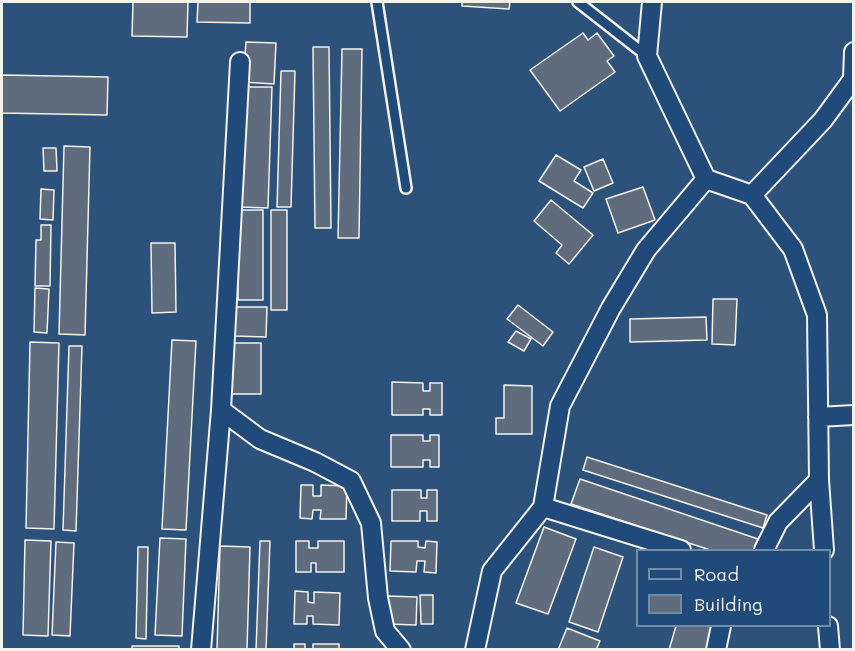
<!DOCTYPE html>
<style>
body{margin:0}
#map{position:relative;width:855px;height:651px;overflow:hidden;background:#2c517b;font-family:Mali,sans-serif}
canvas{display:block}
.frame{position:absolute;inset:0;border:3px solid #f4f1e8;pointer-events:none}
.legend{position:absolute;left:636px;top:549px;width:195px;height:78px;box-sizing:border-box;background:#1f4a7a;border:2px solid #748da6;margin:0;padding:8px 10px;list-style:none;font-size:18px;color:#f4f1e8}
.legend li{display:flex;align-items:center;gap:12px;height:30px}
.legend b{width:30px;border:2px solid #748da6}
</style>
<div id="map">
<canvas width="855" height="651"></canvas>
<div class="frame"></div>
<ul class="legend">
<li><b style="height:8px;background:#1f4a7a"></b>Road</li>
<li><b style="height:16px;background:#5e6c7e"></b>Building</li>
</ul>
</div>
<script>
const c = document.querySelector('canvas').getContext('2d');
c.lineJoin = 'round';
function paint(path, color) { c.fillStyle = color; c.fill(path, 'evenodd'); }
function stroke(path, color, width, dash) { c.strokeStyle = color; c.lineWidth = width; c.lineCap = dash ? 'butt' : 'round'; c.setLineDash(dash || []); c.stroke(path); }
const building = new Path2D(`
 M133 2H188L187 37 132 36Z
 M198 2H250V23L197 22Z
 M462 2H510L509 9 462 6Z
 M583 33 588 40 597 33 614 56 607 61 615 72 560 111 530 70Z
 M246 42 276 43 274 84 243 82Z
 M313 47H329L331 228H315Z
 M342 49H362L359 238H338Z
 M281 71H295L291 207H277Z
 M2 75 108 77 107 115 2 113Z
 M244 87H272L268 208 240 207Z
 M64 146 90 147 85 335 59 334Z
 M43 148H56L57 171H44Z
 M556 155 581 170 574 181 593 193 583 208 539 181Z
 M603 159 613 183 594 191 584 167Z
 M643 187 655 220 618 233 606 199Z
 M41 189 54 190 53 220 40 219Z
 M551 200 593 235 569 264 556 253 562 245 534 221Z
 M238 210H263V300H238Z
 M271 210H287V310H271Z
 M41 225H51L50 286H35L36 240H41Z
 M151 243H175L176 312 152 313Z
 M35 288 49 289 47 333 34 332Z
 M713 299H737L735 345 712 344Z
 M518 305 553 332 543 346 507 319Z
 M234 307H267L266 337 234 336Z
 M706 317 707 340 630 342V319Z
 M516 331 531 339 524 351 508 342Z
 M172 340 196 341 186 530 162 529Z
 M30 342 59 343 54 529 26 528Z
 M232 343H261V394H232Z
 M69 346H82L76 531 63 530Z
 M392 382 423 383V391H430V383H442V415H430V409H423V415H392Z
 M504 385 532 386V434H496V418H504Z
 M391 435H423V441H430V435H439V467H430V460H423V467H391Z
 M587 457 767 515 763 528 583 470Z
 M580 479 758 539 754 550H710L571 504Z
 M301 485H313V496H321V485L347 486 346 519H320L321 510H313L312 519 300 518Z
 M392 490H421V498H427V490H437V521H427V511H420V521H392Z
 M544 527 576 539 548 614 516 603Z
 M160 538 186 539 182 636 155 635Z
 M25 540 51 541 48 636 23 635Z
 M260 541H270L266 650H256Z
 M296 541H309V548H318V541H344V572H316V563H311V572H296Z
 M391 541H418V547L425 548 426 541 437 542 436 573 424 572 425 561H417L416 572 390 571Z
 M56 542 74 543 70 636 52 635Z
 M220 546 250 547 247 650H217Z
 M138 547H148L146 639 136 638Z
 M594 547 623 557 598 632 569 622Z
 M295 591 308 592V602L314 603V592L340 593 339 625 313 624V616H307V624H294Z
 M420 595H433V624H421Z
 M388 596 417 597 416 625 387 624Z
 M676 626H717L711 650H669Z
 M567 628 600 641 596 650H558Z
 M294 644H305V650H294Z
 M313 644H339V650H313Z
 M132 646H179V650H132Z`);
paint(building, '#5e6c7e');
stroke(building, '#f4f1e8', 1.5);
const lane = new Path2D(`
 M377 2 406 188
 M578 2 647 56`);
const street = new Path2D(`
 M652 2 647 56 706 179 752 195 793 249 817 315 819 480 824 550
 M752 195 823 120 853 79 854 52
 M221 410 260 439 315 462 351 481 371 523 378 598 385 631 401 650
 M818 417 854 415
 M543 507 681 550
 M764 550 778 522 819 480
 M828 626 830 650
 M201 650 221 410 240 62
 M475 650 492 571 543 507 560 406 611 308 646 250 706 179
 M716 650 721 626`);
stroke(lane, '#f4f1e8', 14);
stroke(street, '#f4f1e8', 22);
stroke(lane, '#1f4a7a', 9);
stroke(street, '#1f4a7a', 18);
</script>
